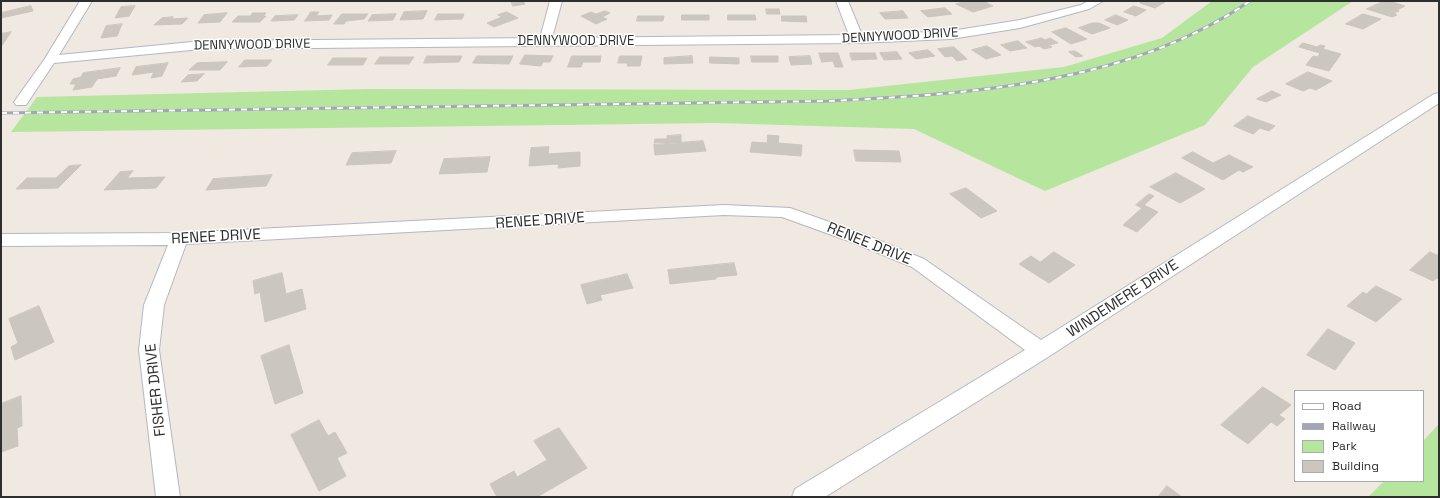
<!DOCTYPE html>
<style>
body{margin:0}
#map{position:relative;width:1440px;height:498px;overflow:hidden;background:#efe9e1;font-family:"Space Grotesk",sans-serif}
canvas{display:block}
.frame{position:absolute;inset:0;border:2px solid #2e2e2e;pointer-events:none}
.legend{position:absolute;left:1294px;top:390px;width:130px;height:92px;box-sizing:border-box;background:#fff;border:1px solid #ababab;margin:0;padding:5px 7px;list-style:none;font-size:12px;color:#2e2e2e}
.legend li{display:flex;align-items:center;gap:8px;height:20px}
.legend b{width:20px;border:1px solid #ababab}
</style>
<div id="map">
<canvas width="1440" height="498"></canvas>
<div class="frame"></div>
<ul class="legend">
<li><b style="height:5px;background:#fff"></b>Road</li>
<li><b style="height:5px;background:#a3a6b8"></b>Railway</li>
<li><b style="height:11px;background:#b6e59e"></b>Park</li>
<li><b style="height:11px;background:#cbc7bf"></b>Building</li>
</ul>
</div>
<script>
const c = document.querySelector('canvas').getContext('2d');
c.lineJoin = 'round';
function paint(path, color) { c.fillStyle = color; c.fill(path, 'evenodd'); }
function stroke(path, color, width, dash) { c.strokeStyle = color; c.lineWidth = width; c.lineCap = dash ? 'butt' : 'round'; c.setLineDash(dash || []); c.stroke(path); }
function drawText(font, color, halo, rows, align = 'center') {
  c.font = font + ' "Space Grotesk",sans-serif'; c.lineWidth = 3; c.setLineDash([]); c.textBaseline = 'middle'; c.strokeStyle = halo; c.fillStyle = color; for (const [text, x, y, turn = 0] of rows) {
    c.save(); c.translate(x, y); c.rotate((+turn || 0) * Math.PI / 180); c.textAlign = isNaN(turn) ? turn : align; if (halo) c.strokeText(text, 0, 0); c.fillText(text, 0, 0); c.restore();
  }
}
paint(new Path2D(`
 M1212 1H1353L1253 67 1205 125 1045 191 914 129 717 123 11 132 37 97 369 89 849 90 1064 67 1162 38Z
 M1439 424V497H1368L1384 481H1423V441Z`), '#b6e59e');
const building = new Path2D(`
 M511 1H523L525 4 513 6Z
 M966 1H983L993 6 973 12 956 4Z
 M1143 1H1162L1165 2 1155 8 1140 3Z
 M1384 1H1389L1405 6 1397 10 1399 11 1394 13 1397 15 1392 17 1367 9Z
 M31 6 33 11 1 18V13Z
 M135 6 129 16 115 18 121 7Z
 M1134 6 1146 10 1136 16 1124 12Z
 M945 8 952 14 928 17 921 11Z
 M766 9H779L780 14H767Z
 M427 11 423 19 400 20 404 12Z
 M605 11 610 13 602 17 607 19 596 24 581 16 591 12 596 14Z
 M903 11 908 18 885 19 880 13Z
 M311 12H319L316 16 332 15 329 20 305 21Z
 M507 12 518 18 494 27 487 23 502 17 498 15Z
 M227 13 220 22 198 23 204 15Z
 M253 13H266L263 16H266L260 22H232L238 16H250Z
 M342 14H368L364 19 346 21 344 24H334Z
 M396 14 393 20 368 21 372 15Z
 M438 14H464L462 19 435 20Z
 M1363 14 1381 19 1363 29 1346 24Z
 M298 15 294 20 271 21 275 16Z
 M682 15H709V20H682Z
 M728 15H755L756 20H728Z
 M1116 15 1128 20 1117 25 1105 20Z
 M638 16H664L663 21H637Z
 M782 16H806L807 22 782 21Z
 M173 17 172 19 188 18 182 24 154 25 162 18Z
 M1092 23H1099L1110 28 1092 34 1079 28Z
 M122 24 117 36 101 38 106 26Z
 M1066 28 1087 39 1071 44 1052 32Z
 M11 32 1 47V34Z
 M1042 38 1045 40 1050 38 1058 43 1049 45 1052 47 1044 49 1039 46 1035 47 1026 42Z
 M1018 41 1027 48 1010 51 1001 45Z
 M1303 43 1317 47 1320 45 1325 46 1323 49 1341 54 1329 71 1306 65 1313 56 1318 57 1320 53 1299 47Z
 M987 46 1001 55 986 59 972 50Z
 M954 47 967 59 957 61 952 56 945 57 938 49Z
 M928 50 935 56 916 59 909 53Z
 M1075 51 1083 56 1076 57 1069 52Z
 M897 52 902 59 884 60 880 53Z
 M819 53H838L843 67H835L833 61 822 62Z
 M850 53H875L877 59 852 60Z
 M525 55 553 56 550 62H543L541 66 520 64Z
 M427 56H462L459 62 424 63Z
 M477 56H513L509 64 473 63Z
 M572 56H601L600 62H583L581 67H568Z
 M620 56H642L640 66H627L628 63H618Z
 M692 56 693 63 664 64V58Z
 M751 56H778V62H752Z
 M810 56 812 64 791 65 789 57Z
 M380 57H414L409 64H375Z
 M710 57 739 58V64L710 63Z
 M333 58H367L363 65H328Z
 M245 60H272L267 66 239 67Z
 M227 62 220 70H189L197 63Z
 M168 63 162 76 151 78 154 72 132 75 136 67Z
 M120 68 116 76 97 79 92 87 73 90 76 84H70L73 79 81 77 83 73Z
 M1308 72 1332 81 1316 90 1310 88 1303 91 1286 84Z
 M204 74 197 81 181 82 188 75Z
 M1272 91 1281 95 1266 102 1257 99Z
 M1248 116 1275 126 1269 131 1260 128 1253 134 1234 126Z
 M681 135V142L654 143 655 139H667V136Z
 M768 135 779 136 778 143 802 145 801 156 750 152 752 142 767 143Z
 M703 141 706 151 655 155 654 145Z
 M549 147 548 154 580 152V166L558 168 559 164 529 166 531 148Z
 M854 150 899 151 901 162 856 161Z
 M396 151 391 163 346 165 352 153Z
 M1193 152 1213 163 1229 155 1253 167 1243 172 1239 170 1223 180 1182 158Z
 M490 157 487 172 439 174 444 159Z
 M81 165 58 188 16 189 27 178H56L69 166Z
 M133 171 127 178 165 177 156 188 104 190 120 172Z
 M1176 173 1205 189 1180 203 1150 187Z
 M272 175 266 186 206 190 213 179Z
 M966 188 997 211 981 218 950 194Z
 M1149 194 1154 196 1144 205 1158 212 1137 232 1123 225 1142 208 1136 205Z
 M1054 252 1075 265 1049 283 1019 264 1031 256 1040 262Z
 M1430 252 1439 256V279L1437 278 1433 281 1410 270Z
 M734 263 737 275 716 277V279L670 284 668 270Z
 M282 273 286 294 302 289 306 309 265 322 260 292 255 294 253 281Z
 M627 274 633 288 600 295 602 300 587 304 581 285Z
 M1376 286 1402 299 1376 322 1347 306 1363 292 1366 294Z
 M39 306 54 342 15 360 11 347 18 343 9 319Z
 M1328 329 1355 343 1335 370 1307 355Z
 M289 345 303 393 275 404 261 356Z
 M1263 387 1291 405 1279 415 1285 419 1277 426 1271 422 1248 444 1221 425Z
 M21 396 22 426 17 428 18 446 1 452V404Z
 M319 420 328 436 335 432 347 453 337 458 346 476 319 491 291 435Z
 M559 428 587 468 537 497H497L490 484 514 471 517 477 547 460 534 441Z
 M1167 486 1182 497H1158Z`);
paint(building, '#cbc7bf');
stroke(building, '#cbc5ba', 1);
const minor = new Path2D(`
 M80 1H92L59 55 202 41 540 38 550 1H562L552 38 849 35 836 1H848L862 35 951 31 1020 20 1081 5 1088 1H1103L1089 9 1020 28 951 39 857 43 202 49 54 63 26 105H16L14 102 44 60Z
 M1439 93V103L1048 357 825 497H792L795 489 1025 350 912 267 854 243 782 217 724 215 186 244 164 305 159 350 180 497H156L139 350 144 305 168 245 1 246V234L179 233 724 205 790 208 866 235 924 259 1041 340 1434 94Z`);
stroke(minor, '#b4b7c1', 2);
paint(minor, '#fff');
const rail = new Path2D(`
 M1 113 829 101C970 94 1130 84 1250 1`);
stroke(rail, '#a3a6b8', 3);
stroke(rail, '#fff', 2, [6]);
drawText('13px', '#2e2e2e', '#fff', [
 ["DENNYWOOD DRIVE",900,36,-3],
 ["DENNYWOOD DRIVE",576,41],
 ["DENNYWOOD DRIVE",252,45,-1]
]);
drawText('15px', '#2e2e2e', '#fff', [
 ["RENEE DRIVE",540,221,-4],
 ["RENEE DRIVE",216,237,-3],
 ["RENEE DRIVE",869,244,22],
 ["WINDEMERE DRIVE",1123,299,-33],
 ["FISHER DRIVE",156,390,-96]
]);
</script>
